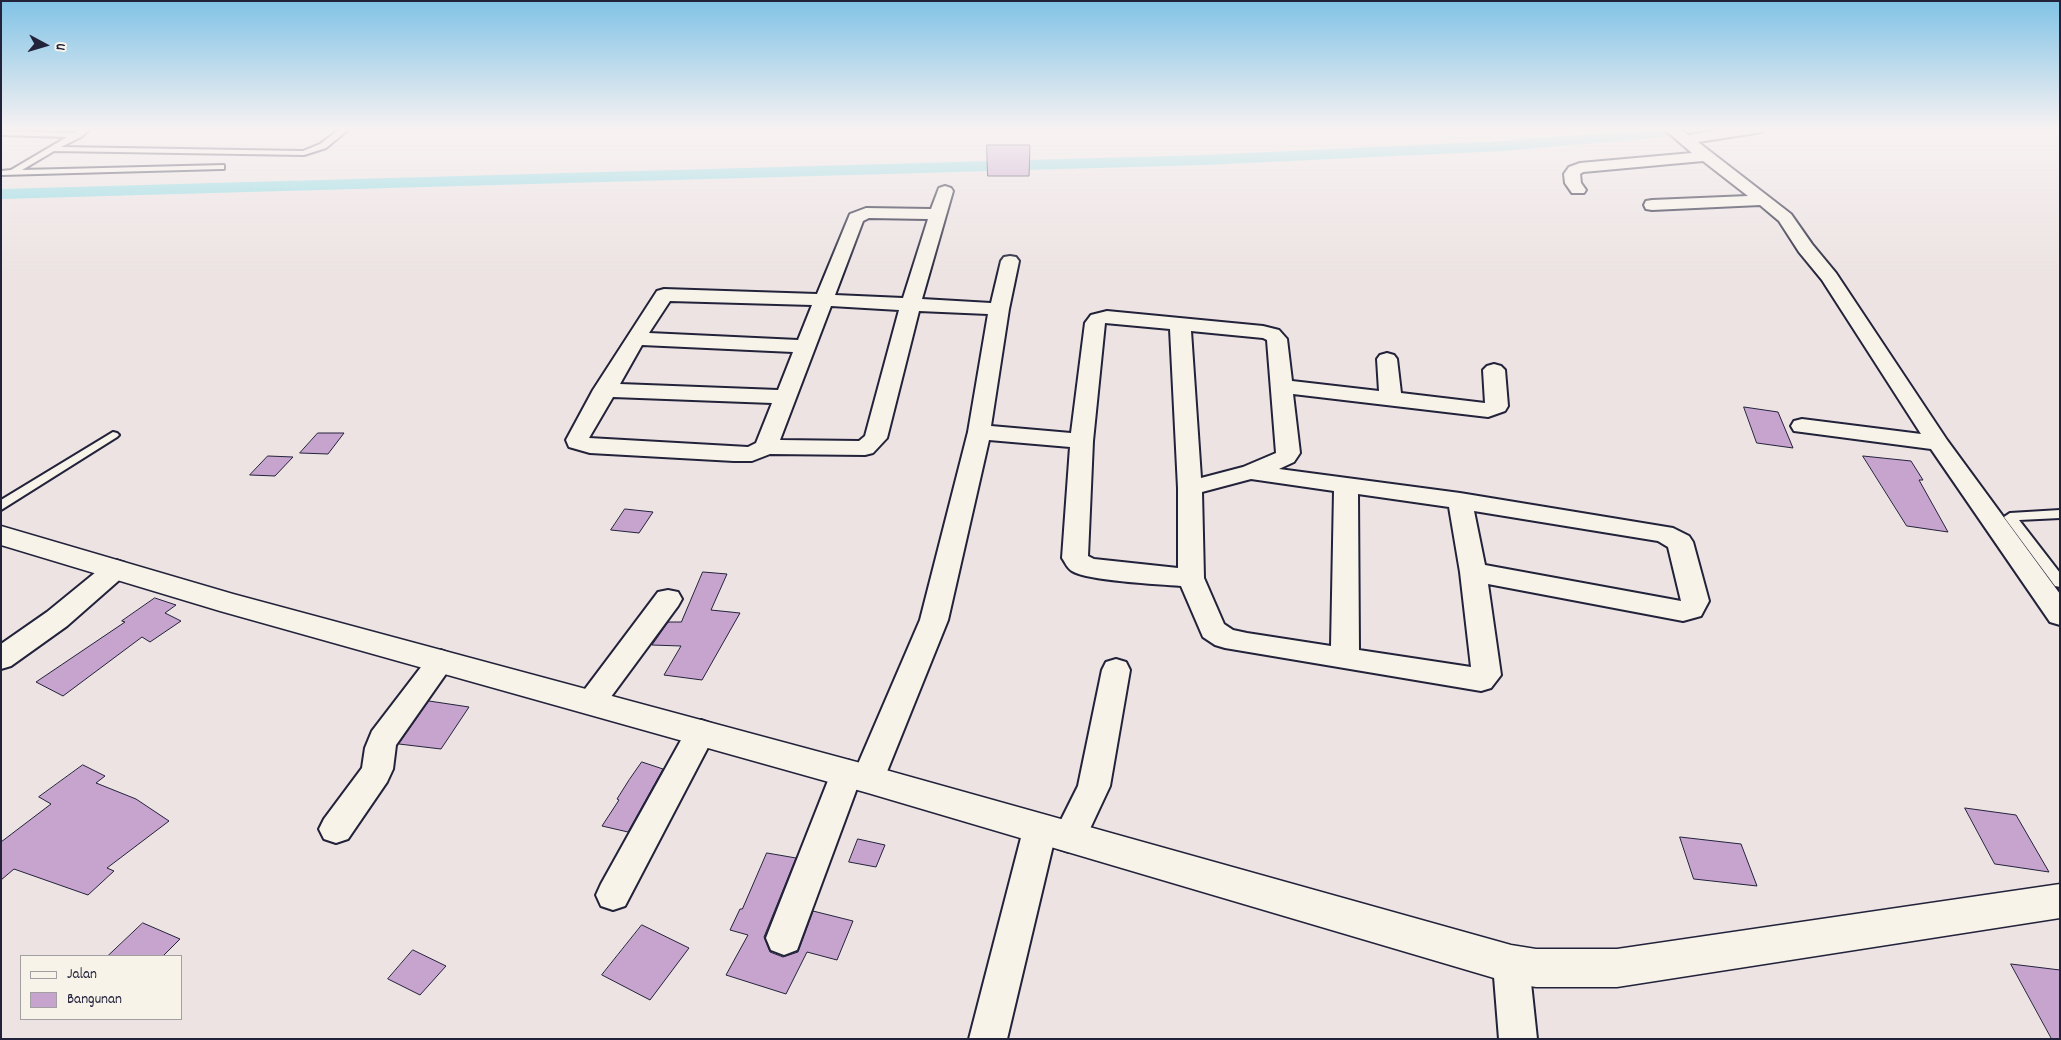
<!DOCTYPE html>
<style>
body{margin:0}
#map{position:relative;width:2061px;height:1040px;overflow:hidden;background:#ede3e3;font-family:Dekko,sans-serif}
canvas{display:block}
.frame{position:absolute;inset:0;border:2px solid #22223b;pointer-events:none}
.legend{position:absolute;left:20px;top:955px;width:162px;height:65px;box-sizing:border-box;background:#f7f3e8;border:1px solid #a29fa3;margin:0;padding:6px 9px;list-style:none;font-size:15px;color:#22223b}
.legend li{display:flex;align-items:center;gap:10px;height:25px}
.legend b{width:25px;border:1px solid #a29fa3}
.north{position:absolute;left:20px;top:20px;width:50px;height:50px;-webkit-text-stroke:4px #f7f3e8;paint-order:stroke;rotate:96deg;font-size:14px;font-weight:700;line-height:20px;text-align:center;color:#22223b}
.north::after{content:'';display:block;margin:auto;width:18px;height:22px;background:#22223b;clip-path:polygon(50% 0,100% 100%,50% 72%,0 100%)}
</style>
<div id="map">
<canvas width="2061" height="1040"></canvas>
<div class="frame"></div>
<ul class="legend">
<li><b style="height:6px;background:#f7f3e8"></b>Jalan</li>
<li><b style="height:14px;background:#c6a4ce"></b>Bangunan</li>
</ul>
<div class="north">U</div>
</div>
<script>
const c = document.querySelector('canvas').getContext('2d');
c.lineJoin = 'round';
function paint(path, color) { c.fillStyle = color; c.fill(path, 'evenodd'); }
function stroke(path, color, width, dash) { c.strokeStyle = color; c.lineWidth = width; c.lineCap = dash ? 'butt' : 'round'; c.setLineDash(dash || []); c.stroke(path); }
paint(new Path2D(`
 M1656 129H1717L1715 132 1710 133 1503 151 1204 165 1 199V189L1204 155 1503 141Z`), '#88d9e2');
const building = new Path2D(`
 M987 145H1030L1029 176H988Z
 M1744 407 1778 412 1793 448 1757 443Z
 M318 433H344L328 454 300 453Z
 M268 456 293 457 275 476 250 475Z
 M1863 456 1911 461 1923 480H1919L1948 532 1907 526Z
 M625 509 653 512 639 533 611 530Z
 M703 572 727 574 711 610 740 613 702 680 664 675 681 646 652 645 668 622H681Z
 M155 598 176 605 165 613 181 621 150 642 142 637 63 696 36 682 125 622 122 621Z
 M429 701 469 707 441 749 399 744Z
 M642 762 663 769 628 832 602 826 619 800 617 799 629 780Z
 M83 765 105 776 96 783 136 799 169 821 107 868 114 871 88 895 14 869 1 880V842L51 804 39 797Z
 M1965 808 2016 815 2049 872 1995 864Z
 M1680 837 1741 844 1757 886 1694 879Z
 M858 839 885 845 876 867 849 862Z
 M767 853 796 858 764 937 770 952 783 957 798 952 813 911 853 921 837 960 807 952 786 994 726 975 748 935 730 930 740 909H742Z
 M143 923 180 939 163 956H108Z
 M642 925 689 948 650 1000 602 975Z
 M413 950 446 966 420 995 388 979Z
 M2011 964 2060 970V1039H2052Z`);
paint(building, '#c6a4ce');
stroke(building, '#22223b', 1);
const lane = new Path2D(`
 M81 129H90L81 137 61 147 303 151 320 144 340 129H349L326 148 304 155 54 151 22 170 224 165V169H221L1 175V171L11 170 67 137 1 135V131L74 133Z
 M113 432 117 433 119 435 117 437 1 510V500Z
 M2060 510V518L2019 520 2060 573V587L2055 586 2004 517 2010 513Z`);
const street = new Path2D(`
 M1664 129H1680L1688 135 1727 129H1763L1761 132 1756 133 1698 142 1791 214 1812 244 1836 273 1947 440 2060 594V625L2050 622 1931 449 1794 431 1791 426 1794 421 1802 419 1921 434 1822 280 1799 252 1779 221 1760 205 1652 210 1646 209 1644 205 1646 201 1652 200 1748 196 1703 161 1583 172 1580 174 1581 183 1586 190 1584 193H1572L1565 183 1564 174 1569 167 1580 163 1692 153Z
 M945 186 951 188 953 191 922 299 991 303 1001 261 1004 257 1010 256 1016 257 1019 261 1009 309 991 426 1071 433 1085 323 1091 315 1107 311 1263 326 1279 330 1287 339 1292 381 1379 391 1377 359 1380 355 1387 353 1394 355 1397 359 1401 393 1485 403 1483 370 1487 366 1494 364 1501 366 1505 370 1508 406 1505 411 1488 417 1293 394 1300 453 1294 462 1279 469 1460 493 1673 528 1689 536 1693 542 1709 601 1701 616 1683 621 1488 584 1501 675 1491 688 1481 691 1225 648 1215 645 1203 637 1181 586C1158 584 1088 581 1072 571 1067 568 1065 562 1062 558L1070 447 989 440 948 620 884 779 879 788 868 792 857 788 797 950 784 955 771 950 766 938 831 773 836 764 847 760 858 764 920 620 968 432 988 314 919 311 887 438 873 453 865 455 770 454 752 461H734L590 453 569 447 566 440 593 390 657 291 664 289 817 294 850 214 866 208 931 209 939 188ZM869 218 928 219 903 298 835 295 863 221ZM670 301 812 305 798 340 649 333ZM831 306 899 310 865 436 859 441 780 440ZM1105 323 1170 329 1178 488V568L1094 559 1088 556 1093 441ZM1191 331 1263 338 1267 340 1276 453 1243 467 1201 478ZM642 345 793 352 778 390 620 384ZM613 397 772 403 756 443 748 447 589 438ZM1251 479 1334 491 1331 646 1247 633 1233 630 1224 624 1204 578 1202 492ZM1358 494 1449 507 1460 572 1471 667 1359 650ZM1474 511 1658 541 1668 547 1681 601 1485 565Z
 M116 560 125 563 129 569 125 575 67 626 11 666 1 669V644L47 612 107 563Z
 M668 590 678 592 682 599 678 606 602 709 592 712 582 709 577 701 582 693 658 592Z
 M441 650 451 654 455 661 396 745 393 769 387 782 348 839 336 843 324 839 319 829 324 819 362 768 365 748 372 731 431 654Z
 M1116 659 1126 662 1130 670 1110 786 1081 848 1069 852 1057 848 1054 841 1007 1039H969L1023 830 1028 820 1040 816 1052 820 1056 830 1078 786 1102 670 1106 662Z
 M701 720 712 724 716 732 625 906 613 910 601 906 596 895 601 884 690 724Z
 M1511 947 1524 952 1529 964 1537 1039H1499L1493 964 1498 952Z`);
const secondary = new Path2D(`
 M1 526 233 594 868 765 1511 945 1536 949H1617L2060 884V918L1617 987H1536L1511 983 868 793 220 611 1 545Z`);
stroke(lane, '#22223b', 4);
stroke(street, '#22223b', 4);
stroke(secondary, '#22223b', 3);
paint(lane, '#f7f3e8');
paint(street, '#f7f3e8');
paint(secondary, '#f7f3e8');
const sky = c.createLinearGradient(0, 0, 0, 275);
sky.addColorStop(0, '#81c3e6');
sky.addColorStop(0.47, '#f7f2f2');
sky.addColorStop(1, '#f7f2f200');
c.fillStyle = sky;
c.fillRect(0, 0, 2061, 275);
</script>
